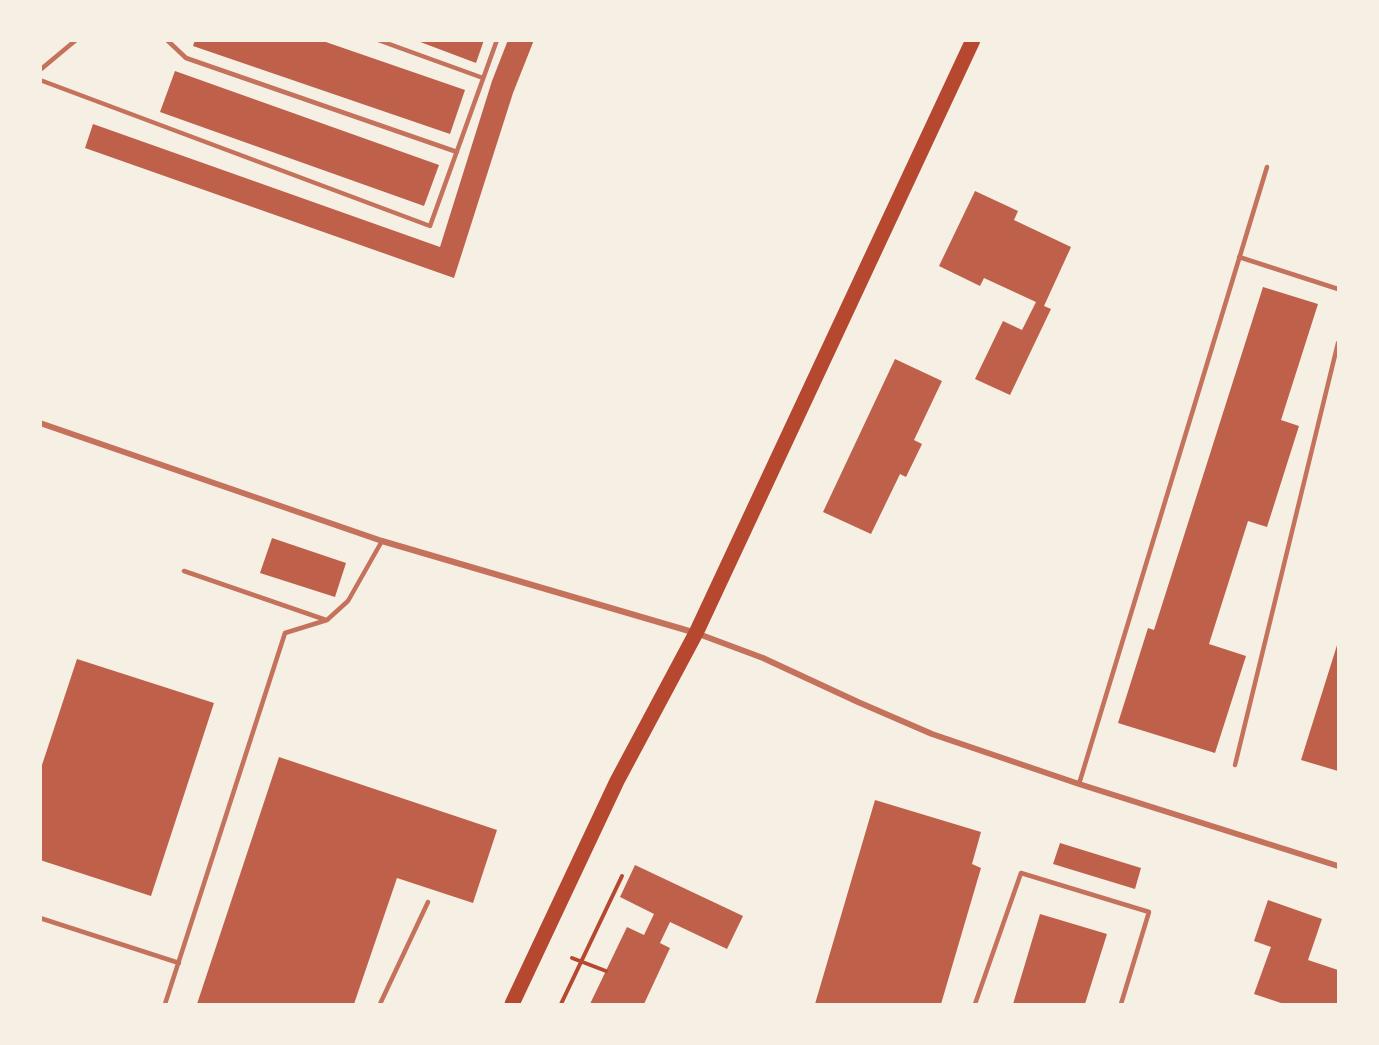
<!DOCTYPE html>
<style>
body{margin:0}
#map{position:relative;width:1379px;height:1045px;overflow:hidden;background:#f6efe4;font-family:"Nunito Sans",sans-serif}
canvas{display:block}
.frame{position:absolute;inset:0;border:42px solid #f6efe4;pointer-events:none}
</style>
<div id="map">
<canvas width="1379" height="1045"></canvas>
<div class="frame"></div>
</div>
<script>
const c = document.querySelector('canvas').getContext('2d');
c.lineJoin = 'round';
function paint(path, color) { c.fillStyle = color; c.fill(path, 'evenodd'); }
function stroke(path, color, width, dash) { c.strokeStyle = color; c.lineWidth = width; c.lineCap = dash ? 'butt' : 'round'; c.setLineDash(dash || []); c.stroke(path); }
paint(new Path2D(`
 M195 40H320L465 90 450 134 193 46Z
 M415 40H484L476 63Z
 M508 40H534L513 93 454 278 85 148 93 124 440 247 492 81Z
 M175 71 439 165 424 206 160 112Z
 M975 191 1018 211 1014 220 1071 247 1044 306 1051 309 1010 395 975 379 1003 321 1022 330 1036 302 984 278 980 286 939 266Z
 M1263 287 1318 304 1281 420 1299 426 1267 527 1248 521 1209 644 1246 656 1215 753 1118 723 1148 628 1154 630Z
 M895 359 942 381 914 440 922 444 906 477 900 474 871 534 823 512Z
 M272 538 346 563 335 597 260 573Z
 M1338 642V771L1301 760Z
 M77 659 214 703 151 896 40 860V771Z
 M279 757 497 830 473 903 397 878 354 1004H197Z
 M875 800 981 832 972 864 981 868 941 1004H815Z
 M1060 843 1141 868 1135 889 1053 864Z
 M635 865 743 916 727 949 670 922 660 943 670 948 644 1004H590L627 927 644 935 654 914 620 897Z
 M1268 900 1322 919 1308 960 1338 970V1004H1284L1254 994 1271 947 1254 941Z
 M1040 914 1107 934 1085 1004H1013Z`), '#bf614a');
stroke(new Path2D(`
 M572 958 606 971
 M561 1004 622 876`), '#b5482f', 4);
stroke(new Path2D(`
 M167 40 186 58 457 152
 M378 40 483 78
 M40 70 76 40
 M40 80 430 226 497 40
 M1239 257 1338 289
 M184 571 326 620
 M1235 765 1338 343
 M1079 784 1267 167
 M40 918 179 963
 M165 1004 285 633 327 620 348 601 382 541
 M380 1004 428 902
 M975 1004 1021 873 1149 912 1121 1004`), '#c5725c', 4.5);
stroke(new Path2D(`
 M40 423 382 541 696 633 763 658 858 702 932 734 1079 784 1338 866`), '#c5725c', 6);
stroke(new Path2D(`
 M512 1004 617 781 696 633 973 40`), '#b5482f', 15);
</script>
